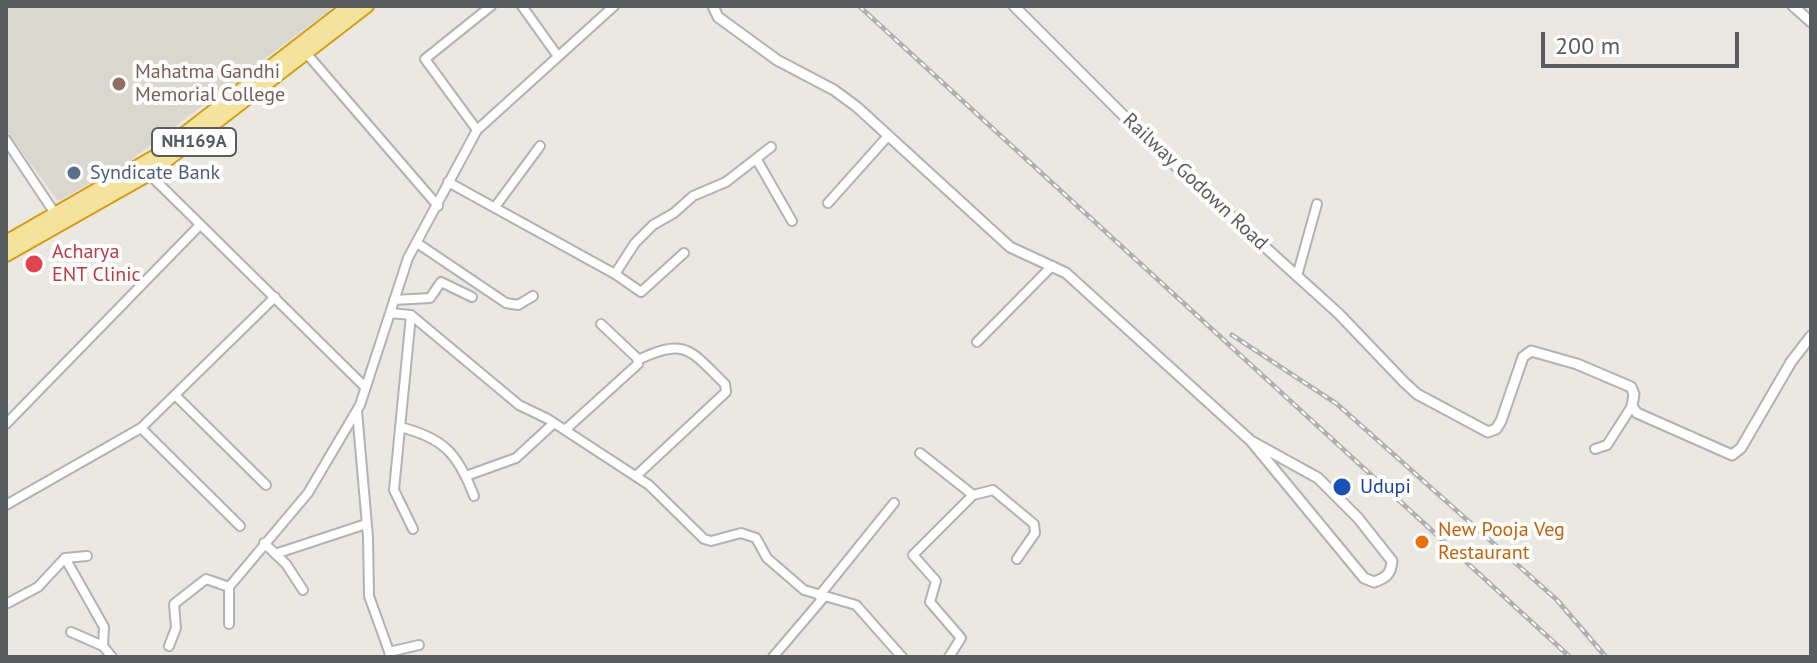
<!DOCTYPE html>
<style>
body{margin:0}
#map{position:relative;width:1817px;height:663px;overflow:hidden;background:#eae8e0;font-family:"PT Sans",sans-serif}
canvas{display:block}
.frame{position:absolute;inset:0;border:8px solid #595c5f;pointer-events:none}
.scale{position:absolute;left:1541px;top:32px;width:198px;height:36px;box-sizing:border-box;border:4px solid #595c5f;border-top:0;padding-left:10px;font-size:24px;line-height:28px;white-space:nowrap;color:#595c5f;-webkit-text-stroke:6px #fff;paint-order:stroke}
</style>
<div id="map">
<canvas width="1817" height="663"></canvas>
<div class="frame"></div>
<div class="scale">200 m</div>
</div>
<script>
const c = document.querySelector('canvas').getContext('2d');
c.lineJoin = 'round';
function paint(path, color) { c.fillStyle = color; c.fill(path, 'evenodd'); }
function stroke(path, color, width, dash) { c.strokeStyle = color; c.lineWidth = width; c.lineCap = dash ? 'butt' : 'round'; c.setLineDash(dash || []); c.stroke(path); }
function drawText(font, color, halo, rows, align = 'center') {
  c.font = font + ' "PT Sans",sans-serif'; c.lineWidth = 8; c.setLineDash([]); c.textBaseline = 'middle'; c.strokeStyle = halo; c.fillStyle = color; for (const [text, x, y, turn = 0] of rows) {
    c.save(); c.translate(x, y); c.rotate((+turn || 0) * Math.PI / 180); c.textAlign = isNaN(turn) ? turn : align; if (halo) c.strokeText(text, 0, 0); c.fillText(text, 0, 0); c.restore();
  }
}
paint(new Path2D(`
 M6 6H335L123 166 58 201 6 130Z`), '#dad7ce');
const minor = new Path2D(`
 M522 6 557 55
 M307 54 438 206
 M477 130 425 59 491 6
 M6 140 56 215
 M757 160 792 221
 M149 174 365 387
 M448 182 615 274 641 292 684 253
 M828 203 888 136
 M495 207 540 146
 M417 243 506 303 518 305 533 296
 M615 274 635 243 653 225 674 213 693 196 726 182 771 147
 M1297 276 1317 204
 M394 300 430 298 441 282 472 297
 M390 313 411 315 519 405 548 419 649 485 704 539 711 541 741 533 756 538 767 558 804 590 856 605 902 657
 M411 315 394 490 413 529
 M977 342 1052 266
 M176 396 266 485
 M357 411 368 537 369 596 391 657
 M6 424 199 226
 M400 427C444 438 458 454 474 496
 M141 428 240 526
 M565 430 638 364 637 358 601 324
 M1595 449 1607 445 1632 406
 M920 453 973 495 913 555 936 581 930 602 961 638 949 657
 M466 476 516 458 554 423
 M636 476 726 392 725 384C690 350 686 337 638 360
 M973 495 993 490 1034 524 1035 533 1017 559
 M6 505 141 428 275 297
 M264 543 286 564 303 590
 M275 554 366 524
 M65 558 104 627 103 646 112 657
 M819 596 894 503
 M6 604 38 587 65 558 87 556
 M229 624V587L308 493 360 405 408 258 477 130 614 6
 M71 632 103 646
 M169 646 176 628 174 604 206 579 229 587
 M389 652 419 645
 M773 657 824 597`);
const tertiary = new Path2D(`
 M713 6 718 17 777 60 834 90 857 107 1010 247 1066 273 1251 441 1364 578 1374 582C1386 578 1391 574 1392 561L1358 518 1318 478 1251 441
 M1014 6 1157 149 1339 314 1404 382 1417 394 1488 432 1496 429 1501 421 1523 357 1531 351 1577 364 1631 387 1634 394 1632 406 1637 413 1732 455 1741 448 1791 362 1811 336
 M1793 6 1811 22`);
const trunk = new Path2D(`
 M6 242 154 157 349 6
 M6 255 149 174 367 6`);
stroke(minor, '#b1b2b7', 12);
stroke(tertiary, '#b1b2b7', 13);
stroke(trunk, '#d59d15', 16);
stroke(minor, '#fff', 8);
stroke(tertiary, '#fff', 9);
stroke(trunk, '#f4e39c', 12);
const rail = new Path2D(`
 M859 6 1570 657
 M1232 335 1337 404 1557 600 1606 657`);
stroke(rail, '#afb0b0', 5);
stroke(rail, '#fff', 2, [6]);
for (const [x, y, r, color] of [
 [119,84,8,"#8d6e63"],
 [74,173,8,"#5c6f8a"],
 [34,264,10,"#e0444e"],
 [1342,487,10,"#1a4fb4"],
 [1422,542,8,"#e8710a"]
]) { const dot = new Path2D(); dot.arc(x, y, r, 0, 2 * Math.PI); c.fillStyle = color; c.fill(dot); stroke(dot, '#fff', 3); }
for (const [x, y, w] of [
 [194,142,84]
]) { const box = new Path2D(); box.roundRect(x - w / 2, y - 14, w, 28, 6); c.fillStyle = '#fff'; c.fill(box); stroke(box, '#595c5f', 2); }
drawText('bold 18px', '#595c5f', null, [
 ["NH169A",194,142]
]);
drawText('20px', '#785e54', '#fff', [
 ["Mahatma Gandhi",135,72],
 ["Memorial College",135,95]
], 'left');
drawText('20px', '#4e5e75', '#fff', [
 ["Syndicate Bank",90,173]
], 'left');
drawText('20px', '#595c5f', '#fff', [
 ["Railway Godown Road",1195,182,43]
]);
drawText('20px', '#be3a42', '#fff', [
 ["Acharya",52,252],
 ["ENT Clinic",52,275]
], 'left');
drawText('20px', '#164399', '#fff', [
 ["Udupi",1360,487]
], 'left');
drawText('20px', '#c56008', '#fff', [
 ["New Pooja Veg",1438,530],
 ["Restaurant",1438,553]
], 'left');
</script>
